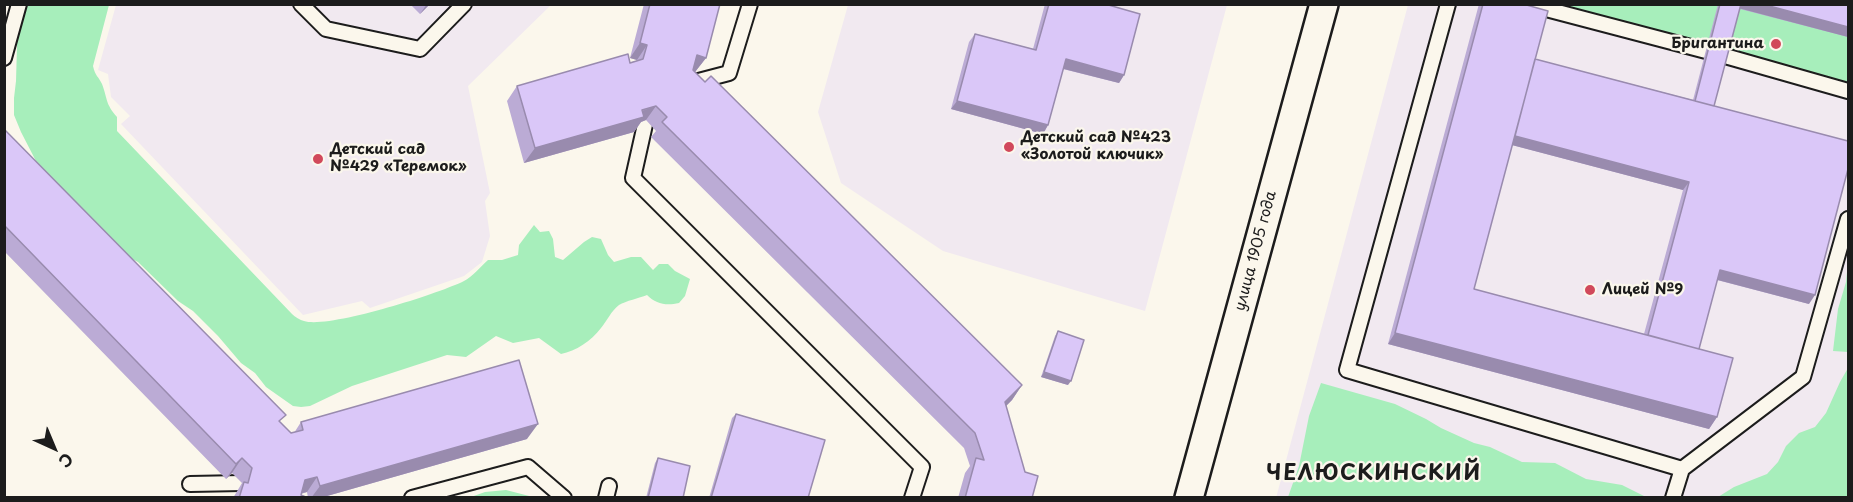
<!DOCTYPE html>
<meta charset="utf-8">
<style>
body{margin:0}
#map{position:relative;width:1853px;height:502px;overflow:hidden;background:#fbf7ec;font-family:"Playpen Sans",sans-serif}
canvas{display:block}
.frame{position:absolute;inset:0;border:6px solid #1c1c1c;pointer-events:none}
.north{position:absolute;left:24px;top:418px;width:60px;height:60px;-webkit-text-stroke:4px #fbf7ec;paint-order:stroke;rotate:136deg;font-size:16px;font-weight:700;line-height:24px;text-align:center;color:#1c1c1c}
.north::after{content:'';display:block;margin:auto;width:21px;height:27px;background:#1c1c1c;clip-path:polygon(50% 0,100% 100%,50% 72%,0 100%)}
</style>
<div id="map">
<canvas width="1853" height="502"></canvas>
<div class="frame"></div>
<div class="north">С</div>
</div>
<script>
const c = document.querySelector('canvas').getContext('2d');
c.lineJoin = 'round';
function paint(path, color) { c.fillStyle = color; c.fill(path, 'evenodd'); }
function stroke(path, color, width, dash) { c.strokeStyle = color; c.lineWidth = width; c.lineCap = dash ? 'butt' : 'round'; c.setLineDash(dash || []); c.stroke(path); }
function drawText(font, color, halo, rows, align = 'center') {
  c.font = font + ' "Playpen Sans",sans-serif'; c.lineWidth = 4.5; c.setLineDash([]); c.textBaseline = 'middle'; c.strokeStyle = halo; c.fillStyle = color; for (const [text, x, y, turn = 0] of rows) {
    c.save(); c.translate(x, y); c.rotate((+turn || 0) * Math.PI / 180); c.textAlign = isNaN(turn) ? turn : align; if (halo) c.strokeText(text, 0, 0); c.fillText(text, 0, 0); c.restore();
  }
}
paint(new Path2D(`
 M116 5H551L468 86 490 193 485 201 490 236 482 262 464 276 370 308 362 301 303 315 121 124 130 116 111 97 108 74 98 70Z
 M848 5H1227L1145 311 943 251 841 183 818 112Z
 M1408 5H1557L1848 83V497L1276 498Z`), '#f1e9f0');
paint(new Path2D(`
 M23 5H109L93 66C95 76 99 77 102 84 108 100 105 103 117 117V131L292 314C295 317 300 320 304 321 328 329 438 294 464 281 472 277 480 267 488 260H502L518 255 519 245 534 225 540 232 549 231 553 239 555 257 563 260 584 242 592 237 601 239 608 255 614 262 631 257H641L653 270 659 264H668L675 271 690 279 685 296 679 303C666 306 656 304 647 295 639 298 626 301 619 305 611 311 607 321 601 328 591 341 576 351 561 354L539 338 513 343 496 336 466 357 447 355 352 386 310 406 301 407 293 406 266 387 255 373 241 363 218 336 193 311 178 301 138 262 122 254 38 165 21 132 14 115V98L16 81 17 46 13 31Z
 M1557 5H1848V83Z
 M1848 262V352L1833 351 1838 309 1846 282Z
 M1848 368V497H1718L1734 487 1767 474 1778 462 1786 446 1799 433 1815 427 1826 413 1840 382Z
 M1321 383 1395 404 1426 419 1441 428 1474 443 1490 447 1522 462 1555 463 1586 479 1622 485 1646 497H1288L1299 466 1309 416Z
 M506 490 533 497H471L485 492Z`), '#a7eebb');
const lane = new Path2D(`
 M301 4 326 29 420 49 464 4
 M1448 4 1347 370 1682 469 1673 498
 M1527 4 1706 51
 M1725 56 1848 91
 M4 58 19 4
 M687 84 729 73 750 4
 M646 120 633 178 922 467 912 498
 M1682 469 1803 377 1848 219
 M190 484 242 483
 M412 498 528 467 564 498
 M606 498 609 486`);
const street = new Path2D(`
 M1189 498 1324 4`);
stroke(lane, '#1c1c1c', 18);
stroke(street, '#1c1c1c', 32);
stroke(lane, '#fbf7ec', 14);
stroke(street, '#fbf7ec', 27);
paint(new Path2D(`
 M410 4H430L420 14Z
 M644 4H720L706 58 695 72 1022 385 1012 400 1006 406 1032 498H958L965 473 970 466 964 448 651 137 656 131 646 120 641 122 634 132 524 163 507 101 517 86 636 61 637 60 630 58Z
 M1045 4H1105L1124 75 1119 83 1063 69 1048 125 1043 134 951 109 969 42 975 34 1033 49Z
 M1479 4H1523L1535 59 1693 100 1718 4H1848V37L1740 9 1714 106 1809 304 1717 280 1699 349 1717 417 1709 429 1388 344ZM1512 145 1683 190 1644 334 1474 289Z
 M4 129 291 433H294L301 422 527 439 320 498H308L307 492 301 494V495L308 498H233L242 483 232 473 226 479 4 251Z
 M1058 331 1068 385 1041 377 1055 336Z
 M736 414 808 498H709L732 418Z
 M658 458 683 498H646L655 463Z`), '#bbabd5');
paint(new Path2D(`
 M427 4H430L420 14Z
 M1723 4H1762L1848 27V37Z
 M640 43 647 45 637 60 630 58Z
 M697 55 706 58 695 72 686 70Z
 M1066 59 1124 75 1119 83 1060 68Z
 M957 101 1048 125 1043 134 951 109Z
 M656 106 646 120 641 122 634 132 524 163 535 148Z
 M1514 136 1689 182 1683 190 1508 144Z
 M1720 270 1815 295 1809 304 1714 279Z
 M1395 333 1717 417 1709 429 1388 344Z
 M1044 372 1071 381 1068 385 1041 377Z
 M1022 385 1012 400 995 417 1005 402Z
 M538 424 527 439 320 498H311L320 486Z
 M242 458 232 473 226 479 236 464Z
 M317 477 307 492 294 495 305 480Z`), '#998bae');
const building = new Path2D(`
 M650 4H720L706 58 697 55 693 70 705 82 711 76 1022 385 1005 402 1025 472 1038 476 1032 498H965L976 458 984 460 975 433 662 122 667 117 656 106 642 110 644 117 535 148 517 86 628 54 630 63 643 59 647 45 640 43Z
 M1049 4H1105L1140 14 1124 75 1066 59 1048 125 957 101 975 34 1036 50Z
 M1483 4H1523L1548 11 1474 289 1733 358 1717 417 1395 333Z
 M1720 4H1741L1714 106 1695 101Z
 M1762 4H1848V27Z
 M1535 59 1848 141V169L1815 295 1720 270 1699 349 1648 335 1689 182 1515 136Z
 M4 129 286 415 279 421 291 433 303 430 301 422 519 360 538 424 320 486 317 477 305 480 301 495 308 498H239L244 482 248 483 252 468 242 458 236 464 4 225Z
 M1058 331 1084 340 1071 381 1044 372Z
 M736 414 825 440 808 498H711Z
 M658 458 690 466 683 498H648Z`);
paint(building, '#dac7f8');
stroke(building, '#998bae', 1.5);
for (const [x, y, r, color] of [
 [1776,44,6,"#d1495b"],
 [1009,147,6,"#d1495b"],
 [318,159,6,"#d1495b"],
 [1590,290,6,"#d1495b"]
]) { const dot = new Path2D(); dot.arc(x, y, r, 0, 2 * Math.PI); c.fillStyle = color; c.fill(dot); stroke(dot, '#fbf7ec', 2); }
drawText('bold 15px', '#1c1c1c', '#fbf7ec', [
 ["Бригантина",1764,44,"right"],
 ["Детский сад №423",1021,138],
 ["«Золотой ключик»",1021,155],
 ["Детский сад",330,150],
 ["№429 «Теремок»",330,167],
 ["Лицей №9",1602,290]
], 'left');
drawText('15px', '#1c1c1c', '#fbf7ec', [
 ["улица 1905 года",1256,251,-75]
]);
c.letterSpacing = '1.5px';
drawText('bold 21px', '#1c1c1c', '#fbf7ec', [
 ["ЧЕЛЮСКИНСКИЙ",1374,474]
]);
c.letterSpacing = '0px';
</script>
